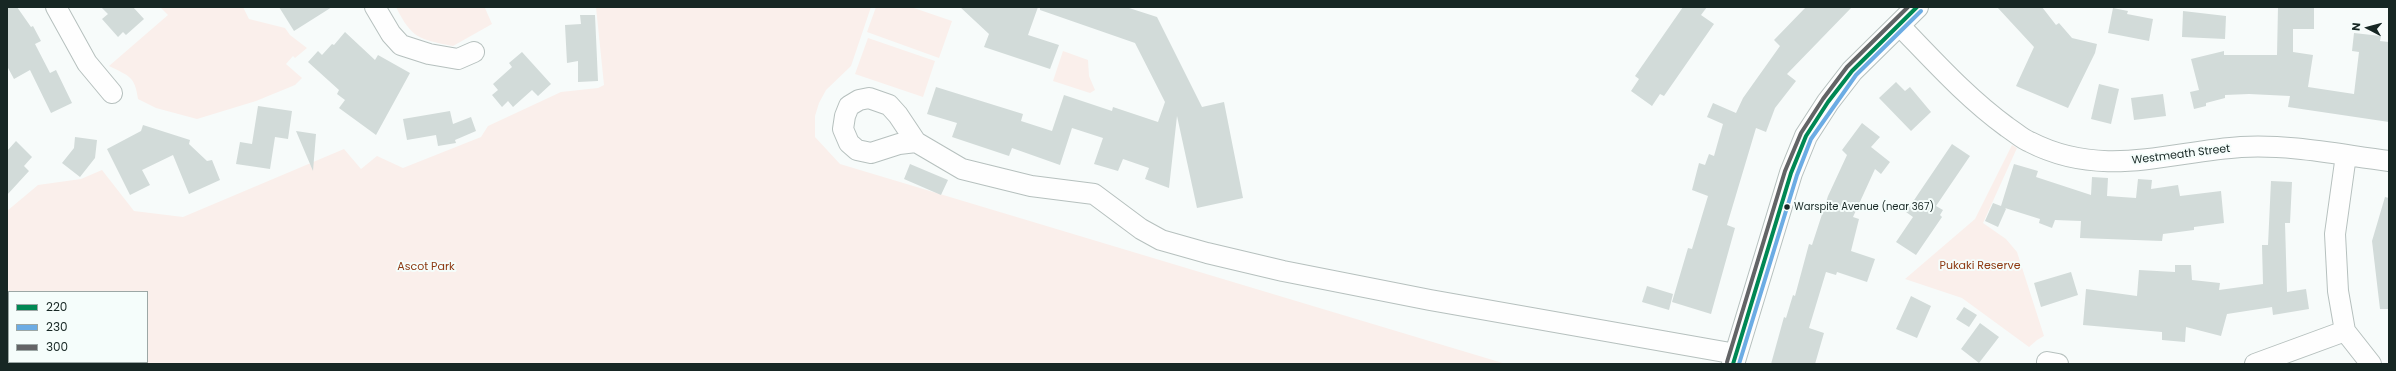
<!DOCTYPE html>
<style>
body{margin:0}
#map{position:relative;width:2396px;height:371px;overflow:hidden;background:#f7fbfa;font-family:Poppins,sans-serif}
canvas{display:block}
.frame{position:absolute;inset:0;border:8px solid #172724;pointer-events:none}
.legend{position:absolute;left:8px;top:291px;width:140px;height:72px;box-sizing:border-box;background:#f5fdfb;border:1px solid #9ca7a5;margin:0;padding:5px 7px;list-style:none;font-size:12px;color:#172724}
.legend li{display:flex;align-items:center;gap:8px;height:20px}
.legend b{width:20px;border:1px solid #9ca7a5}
.north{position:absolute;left:2348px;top:8px;width:40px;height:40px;-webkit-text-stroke:3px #f5fdfb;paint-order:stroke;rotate:276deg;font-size:11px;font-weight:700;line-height:16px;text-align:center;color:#172724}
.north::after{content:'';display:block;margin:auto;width:14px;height:18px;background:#172724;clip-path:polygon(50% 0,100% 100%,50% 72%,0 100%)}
</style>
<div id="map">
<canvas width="2396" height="371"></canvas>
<div class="frame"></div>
<ul class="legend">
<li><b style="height:5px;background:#008854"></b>220</li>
<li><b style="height:5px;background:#6cace4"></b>230</li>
<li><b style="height:5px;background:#636466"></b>300</li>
</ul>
<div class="north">N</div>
</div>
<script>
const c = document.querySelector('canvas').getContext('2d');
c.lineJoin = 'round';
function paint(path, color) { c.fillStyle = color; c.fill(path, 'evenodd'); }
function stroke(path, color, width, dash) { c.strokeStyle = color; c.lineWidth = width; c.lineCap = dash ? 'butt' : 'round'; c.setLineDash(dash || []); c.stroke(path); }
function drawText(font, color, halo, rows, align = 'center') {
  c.font = font + ' Poppins,sans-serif'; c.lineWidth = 4; c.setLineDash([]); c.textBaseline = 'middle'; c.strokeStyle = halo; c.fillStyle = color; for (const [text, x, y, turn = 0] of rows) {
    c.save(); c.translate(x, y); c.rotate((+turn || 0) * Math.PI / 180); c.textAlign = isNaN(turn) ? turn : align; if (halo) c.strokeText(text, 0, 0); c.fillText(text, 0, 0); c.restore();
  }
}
paint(new Path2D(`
 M160 7H243L249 19 285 28 290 35 307 48 295 58 293 56 286 64 302 78 295 85 256 101 197 119 156 108 138 99C135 76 129 76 109 66L168 15Z
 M396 7H479L485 8 492 24 453 46C419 39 412 39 396 7Z
 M596 7H871L851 66 826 90 819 103 815 116V137L840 164 1506 364H7V211L38 185 81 179 102 170 134 211 183 217 344 149 361 169 377 156 403 168 481 137 488 126 561 92 598 88 604 85ZM9 292H147V362H9Z
 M876 7H911L952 21 939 58 867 32Z
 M868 38 935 61 923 97 855 74Z
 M1063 51 1088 60 1089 76 1095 90 1090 93 1053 81Z
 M2012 145 2017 148 1983 223 2006 239 2017 252 2044 336 2037 340 2029 347 1962 298 1905 279 1975 219Z`), '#faefeb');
paint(new Path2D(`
 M7 7H17L31 27 33 26 41 41 35 44 50 73 56 70 72 103 51 113 30 70 14 79 7 66Z
 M101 7H133L144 19 126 35 123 32 118 37 102 19 108 14Z
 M279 7H332L294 31Z
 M960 7H1038L1028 35 1059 45 1050 69 984 47 989 34Z
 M1040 7H1126L1157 17 1202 107 1224 102 1243 198 1197 208 1177 116 1169 188 1145 179 1149 168 1123 159 1118 171 1094 164 1103 138 1072 128 1060 165 1012 148 1009 156 952 137 957 123 927 114 936 87 1023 114 1021 121 1052 131 1064 95 1112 111 1113 107 1158 122 1165 102 1135 43 1040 10Z
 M1683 7H1707L1701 15 1714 24 1664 96 1660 94 1652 106 1631 91 1639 79 1635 76Z
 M1806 7H1852L1787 74 1796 81 1775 108 1766 132 1756 128 1727 225 1735 228 1711 314 1672 302 1688 248 1692 249 1708 196 1692 190 1699 163 1705 165 1709 154 1714 156 1723 124 1707 117 1713 103 1736 113 1743 98 1780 46 1774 40Z
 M1997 7H2042L2056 25 2059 23 2072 38 2097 44 2095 53 2068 108 2016 86 2034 47Z
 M2278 7H2314V29H2293V52L2313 55 2308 87 2354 94 2359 52 2352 51 2354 33 2381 36 2380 41 2389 42V122L2288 107 2290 96 2249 94 2225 95V98L2206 103V106L2194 109 2190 92 2199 90 2191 59 2224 51V55H2277Z
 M2113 8 2128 11 2127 14 2153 19 2149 41 2108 33Z
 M2183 11 2226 16 2225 39 2182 37Z
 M580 15H595L598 81 578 82V61L567 63 565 25 581 24Z
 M345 32 375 60 378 55 410 73 376 135 339 108 345 100 337 94 339 90 308 62 318 51 322 55 332 44 334 45Z
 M522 52 551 84 538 96 532 90 513 107 508 101 502 107 492 95 498 90 493 84 512 67 509 63Z
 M1896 82 1905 91 1910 87 1931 112 1911 131 1879 98Z
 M2099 84 2119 89 2111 124 2091 119Z
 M2163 94 2166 116 2134 120 2131 98Z
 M258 106 292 111 288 139 275 137 270 169 236 164 240 142 252 144Z
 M450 111 453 124 471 117 476 131 455 140 456 143 438 146 436 135 407 140 403 119Z
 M1862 123 1880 137 1871 147 1890 162 1881 174 1875 169 1853 217 1859 219 1851 251 1875 259 1867 282 1837 272 1836 275 1826 272 1809 328 1824 333 1815 364H1771L1784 317 1786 318 1793 295 1795 296 1809 244 1812 245 1828 196 1847 155 1842 150Z
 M143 125 190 140 189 144 207 161 212 160 220 180 189 194 173 155 142 170 150 185 130 195 107 149 141 131Z
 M296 131 316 134 313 171Z
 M75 137 97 140 95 158 80 177 62 163 74 148Z
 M16 141 32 157 24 166 29 171 7 195V151Z
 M1952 144 1970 156 1936 206 1943 210 1940 215 1942 217 1916 255 1896 242 1913 217 1906 212Z
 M910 164 948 180 941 195 904 179Z
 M2014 164 2038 171 2036 177 2091 195 2092 177 2108 178 2107 196 2136 198 2138 179 2152 180 2151 189 2178 185 2180 196 2221 191 2224 223 2194 227V230L2163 234 2162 241 2080 238 2081 221 2055 220 2052 228 2039 223 2040 219 2005 208 2006 209 1998 227 1985 221 1993 203 2001 206Z
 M2271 181 2292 182 2290 223H2285L2287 292 2306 289 2309 309 2273 315 2272 307 2227 314 2221 336 2186 327 2185 342 2162 340V332L2083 325 2086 289 2137 296 2139 270 2175 272V265H2191L2192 280 2220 283 2219 290 2263 284 2262 245H2268Z
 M2385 197 2389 198V309H2380L2372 241Z
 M2071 272 2078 295 2041 307 2034 283Z
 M1647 286 1673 294 1669 310 1642 302Z
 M1911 296 1931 306 1917 338 1896 329Z
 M1964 307 1977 315 1969 327 1956 319Z
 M1980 323 1999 337 1979 363 1961 349Z`), '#d2dbd9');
const minor = new Path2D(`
 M56 7 87 63 112 93
 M375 7 391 34 401 45 429 54 458 59 474 52
 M1899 25C1934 61 1967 98 2007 127 2015 132 2022 139 2030 142 2102 179 2168 152 2241 147 2290 144 2341 155 2389 161
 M916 142 898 115 889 105 869 98 859 100 849 106 845 116 843 129 849 143 857 150 871 153 899 144 916 142 962 169 1031 186 1094 194 1141 229 1161 240 1207 253 1283 271 1430 300 1736 354
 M2346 155 2335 234 2338 291 2345 331 2371 364
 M2047 362 2058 364
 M2255 364 2345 331`);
const major = new Path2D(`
 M1733 364 1791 173 1806 136 1828 102 1852 71 1917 7`);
stroke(minor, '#b6c0be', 22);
stroke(major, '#b6c0be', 24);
stroke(minor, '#fefefe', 20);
stroke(major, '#fefefe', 22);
stroke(new Path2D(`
 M1733 364 1791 173 1806 136 1828 102 1852 71 1917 7`), '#008854', 4);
stroke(new Path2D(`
 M1739 364 1797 175 1811 139 1856 75 1921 11`), '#6cace4', 4);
stroke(new Path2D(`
 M1727 362 1785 171 1801 133 1823 99 1847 67 1908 7`), '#636466', 4);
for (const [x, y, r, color] of [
 [1787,207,3.5,"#172724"]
]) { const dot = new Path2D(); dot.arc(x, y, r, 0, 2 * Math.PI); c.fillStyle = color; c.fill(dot); stroke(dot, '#f5fdfb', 1.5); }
drawText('10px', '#172724', '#f5fdfb', [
 ["Warspite Avenue (near 367)",1794,207]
], 'left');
drawText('11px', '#172724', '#f5fdfb', [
 ["Westmeath Street",2181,155,-7]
]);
drawText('11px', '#8d3911', '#f5fdfb', [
 ["Pukaki Reserve",1980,266],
 ["Ascot Park",426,267]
]);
</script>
